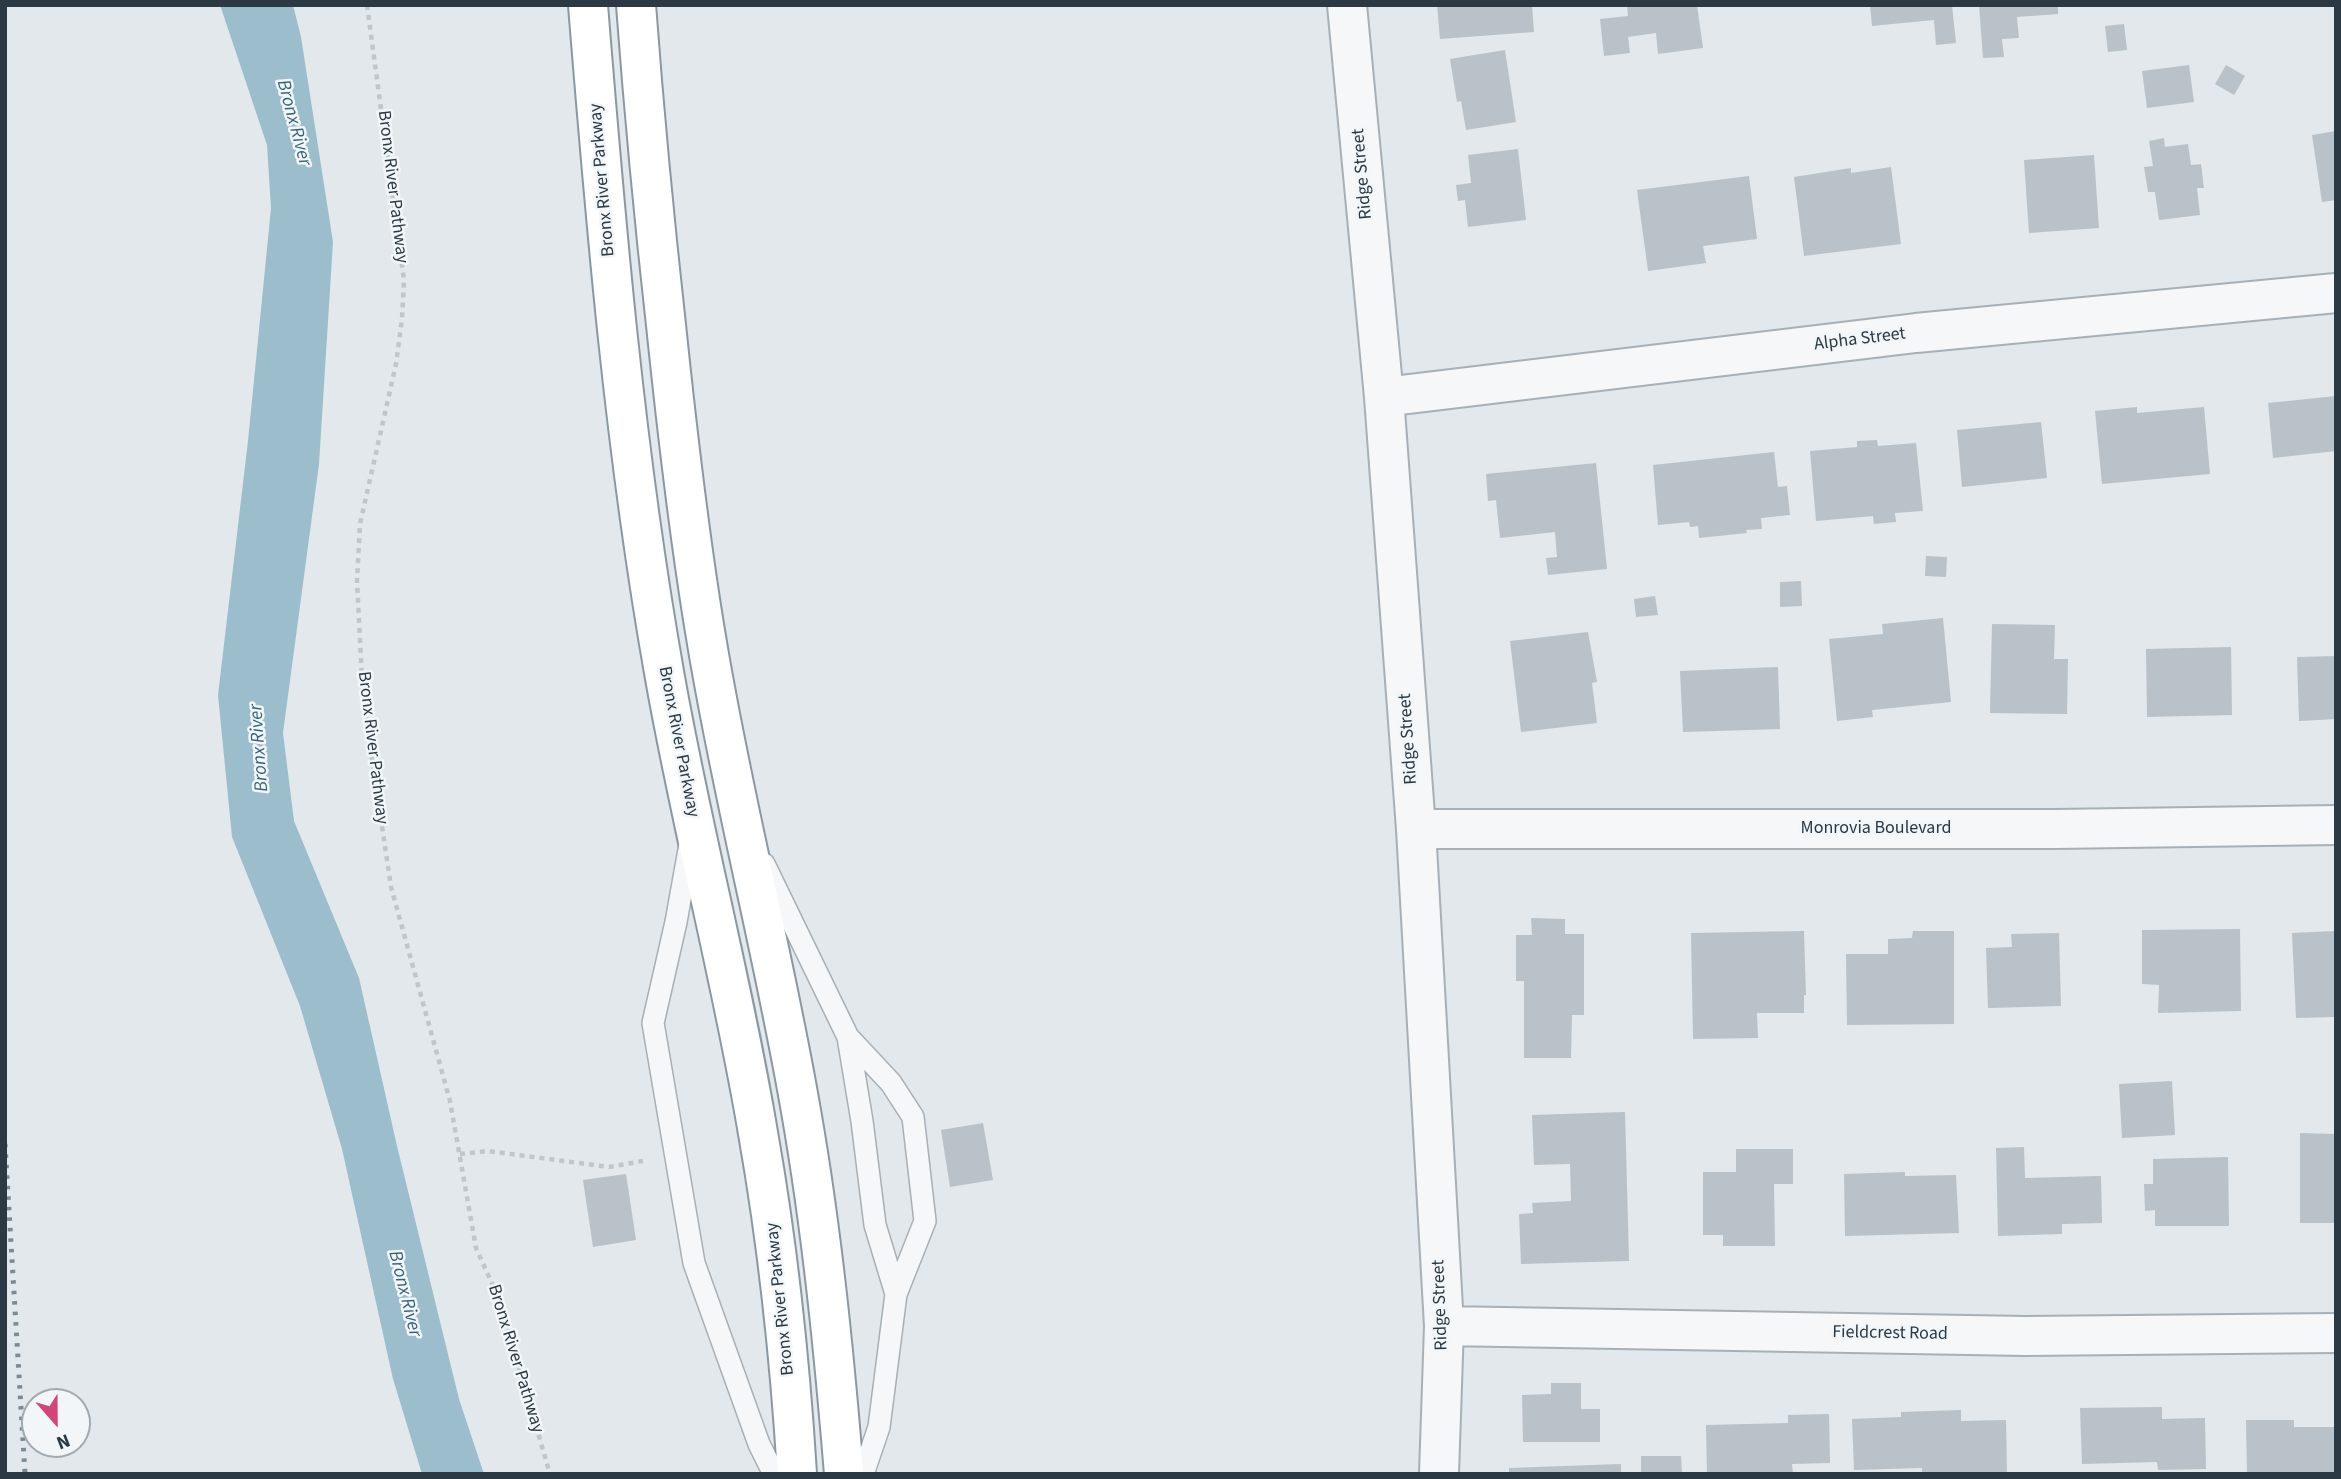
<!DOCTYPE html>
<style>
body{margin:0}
#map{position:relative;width:2341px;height:1479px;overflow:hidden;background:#e2e8eb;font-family:"Source Sans 3",sans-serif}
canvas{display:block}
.frame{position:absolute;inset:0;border:7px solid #2a3944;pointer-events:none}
.north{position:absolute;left:21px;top:1388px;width:70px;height:70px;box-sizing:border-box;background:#f2f6f8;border:2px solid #a2aab0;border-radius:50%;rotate:159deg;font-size:19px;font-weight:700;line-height:28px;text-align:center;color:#2a3944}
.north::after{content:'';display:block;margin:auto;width:24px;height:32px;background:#d34479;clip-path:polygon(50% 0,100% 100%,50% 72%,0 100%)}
</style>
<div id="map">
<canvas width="2341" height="1479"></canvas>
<div class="frame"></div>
<div class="north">N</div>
</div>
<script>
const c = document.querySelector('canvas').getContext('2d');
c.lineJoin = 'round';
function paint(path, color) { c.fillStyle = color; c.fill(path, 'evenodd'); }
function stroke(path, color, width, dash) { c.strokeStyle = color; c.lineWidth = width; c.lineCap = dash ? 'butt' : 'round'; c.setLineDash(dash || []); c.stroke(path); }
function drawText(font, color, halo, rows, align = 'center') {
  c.font = font + ' "Source Sans 3",sans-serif'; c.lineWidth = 5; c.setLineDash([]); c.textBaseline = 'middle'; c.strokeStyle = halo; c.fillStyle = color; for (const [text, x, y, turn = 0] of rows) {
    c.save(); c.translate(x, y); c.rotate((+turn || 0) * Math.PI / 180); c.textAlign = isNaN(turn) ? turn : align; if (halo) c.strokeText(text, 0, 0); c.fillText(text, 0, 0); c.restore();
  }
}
paint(new Path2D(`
 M220 5H293L301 37 333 242 319 464 283 733 294 821 359 978 397 1146 459 1399 484 1474H422L393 1379 342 1149 300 1006 232 837 218 695 248 441 271 208 267 145Z`), '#9cbecc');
paint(new Path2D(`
 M1437 5H1532L1534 32 1440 39Z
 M1627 5H1697L1703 48 1658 54 1656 33 1628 37 1630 53 1604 56 1600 19 1628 16Z
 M1870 5H1952L1956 43 1936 45 1934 20 1872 26Z
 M1979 5H2058V14L2017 17 2019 38 2002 39 2004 57 1983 58Z
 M2124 24 2127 50 2108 52 2105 26Z
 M1505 50 1516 122 1466 130 1461 101 1457 102 1450 59Z
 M2189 65 2194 102 2147 108 2142 71Z
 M2226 65 2245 76 2234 95 2215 84Z
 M2336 131V200L2322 202 2312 135Z
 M2164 138 2165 147 2188 144 2191 165 2201 164 2204 188H2197L2200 215 2159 220 2155 192H2148L2144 167 2153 166 2149 141Z
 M1518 149 1526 220 1468 227 1465 200 1458 201 1456 185 1471 183 1468 155Z
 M2094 155 2099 228 2029 233 2024 160Z
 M1891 167 1901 244 1804 256 1794 177 1851 168V173Z
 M1749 176 1757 239 1703 246 1706 263 1648 271 1637 190Z
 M2336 396V451L2273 458 2268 403Z
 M2137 407V413L2204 407 2210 474 2102 484 2095 411Z
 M2041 422 2047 478 1962 487 1957 430Z
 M1877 440 1878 446 1916 443 1923 511 1895 513 1896 522 1874 524 1873 516 1816 521 1810 451 1857 447V441Z
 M1774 452 1778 487 1787 486 1790 515 1761 518 1762 529 1746 530 1747 533 1699 538 1698 526 1690 527 1689 522 1658 525 1653 465Z
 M1596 463 1607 569 1548 575 1546 558 1557 557 1555 532 1500 538 1496 500 1488 501 1486 474Z
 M1926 556 1947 557 1946 577 1925 576Z
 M1801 581 1802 606 1780 607V582Z
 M1655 596 1658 615 1636 617 1634 599Z
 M1943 618 1951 702 1872 710 1873 717 1837 721 1829 639 1883 634 1882 624Z
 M1992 624 2055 625 2054 659H2068L2067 714 1990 713Z
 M1588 632 1597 682 1592 683 1597 723 1521 732 1510 641Z
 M2231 647 2232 715 2147 717 2146 649Z
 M2336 656V719L2299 721 2297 657Z
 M1778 667 1780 729 1683 732 1680 671Z
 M1531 918 1565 919V934H1584V1015H1572L1571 1058H1524V981H1516V935H1532Z
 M2240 929 2241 1011 2158 1013 2159 985 2142 984V930Z
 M1804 931 1806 995H1804V1013H1757L1758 1038 1693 1039 1691 933Z
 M1913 931H1954V1024L1847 1025 1846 954H1888V939L1912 938Z
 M2335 931 2336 1017 2296 1018 2292 933Z
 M2059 933 2061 1006 1988 1008 1986 948 2012 947 2011 934Z
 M2172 1081 2175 1135 2122 1138 2119 1084Z
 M1625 1112 1629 1261 1521 1264 1519 1214 1533 1213 1532 1203 1571 1201 1570 1164 1534 1165 1532 1115Z
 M983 1123 993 1180 950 1187 941 1130Z
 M2300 1133 2336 1134V1223H2300Z
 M2024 1147 2025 1178 2101 1176 2102 1223 2062 1224V1234L1998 1236 1996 1148Z
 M1736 1149H1793V1184H1774L1775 1246H1723V1235H1703V1172H1736Z
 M2228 1157 2229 1226H2155V1210L2145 1211 2144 1184H2153V1159Z
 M1905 1172V1176L1956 1175 1959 1233 1845 1236 1844 1174Z
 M626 1174 636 1240 593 1247 583 1180Z
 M1551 1383H1581V1409H1600V1442H1523L1522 1395 1551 1394Z
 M2162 1407V1419L2205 1418 2206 1469 2158 1470 2157 1462 2082 1464 2080 1408Z
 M1961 1410V1421L2006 1420 2007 1474H1922V1468L1854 1470 1852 1419 1901 1417V1412Z
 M1829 1414 1830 1463 1792 1464 1793 1474H1707L1706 1425 1788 1423V1415Z
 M2246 1420H2294V1427H2336V1474H2247Z
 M1641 1456H1681L1682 1474H1641Z
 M1621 1464V1474H1509V1468Z`), '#b9c2c9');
const service = new Path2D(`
 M690 844 676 922 653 1023 694 1263 759 1444 774 1474
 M764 864 848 1037 891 1083 913 1117 925 1221 896 1294 879 1427 863 1474
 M848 1037 862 1121 875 1225 896 1294`);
const minor = new Path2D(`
 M1347 5 1384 397 1416 829 1444 1326 1439 1474
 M1384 397 1916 333 2336 293
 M1416 829H2054L2336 825
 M1444 1326 2025 1336 2336 1333`);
const trunk = new Path2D(`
 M588 5C606 228 625 452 664 672 691 827 732 978 758 1133 778 1246 790 1360 797 1474
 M636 5C644 112 654 218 666 325 677 431 689 537 707 643 733 800 774 954 801 1111 822 1231 834 1352 844 1474`);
stroke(service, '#a7b0b6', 24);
stroke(minor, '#a7b0b6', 42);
stroke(trunk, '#8998a2', 42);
stroke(new Path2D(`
 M367 5 404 280 402 319 396 364 360 524 357 581 363 698 391 887 450 1101 476 1248 499 1299 550 1474
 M460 1154 488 1151 609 1167 643 1161`), '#c0c6ca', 4.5, [5, 5]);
stroke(service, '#f5f7f9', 21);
stroke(minor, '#f5f7f9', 38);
stroke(trunk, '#fff', 38);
stroke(new Path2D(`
 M5 1144 25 1474`), '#7b8b95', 5, [3.5, 7]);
drawText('18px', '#2a3944', '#f2f6f8', [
 ["Ridge Street",1363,174,-95],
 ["Bronx River Parkway",603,180,-95],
 ["Bronx River Pathway",392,187,83],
 ["Alpha Street",1860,340,-7],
 ["Ridge Street",1409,739,-94],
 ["Bronx River Parkway",678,742,79],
 ["Bronx River Pathway",372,748,83],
 ["Monrovia Boulevard",1876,829],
 ["Bronx River Parkway",781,1299,-96],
 ["Ridge Street",1441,1305,-92],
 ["Fieldcrest Road",1890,1334,1],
 ["Bronx River Pathway",515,1359,73]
]);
drawText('italic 19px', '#326279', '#f2f6f8', [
 ["Bronx River",293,123,75],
 ["Bronx River",260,748,-94],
 ["Bronx River",404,1294,76]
]);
</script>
